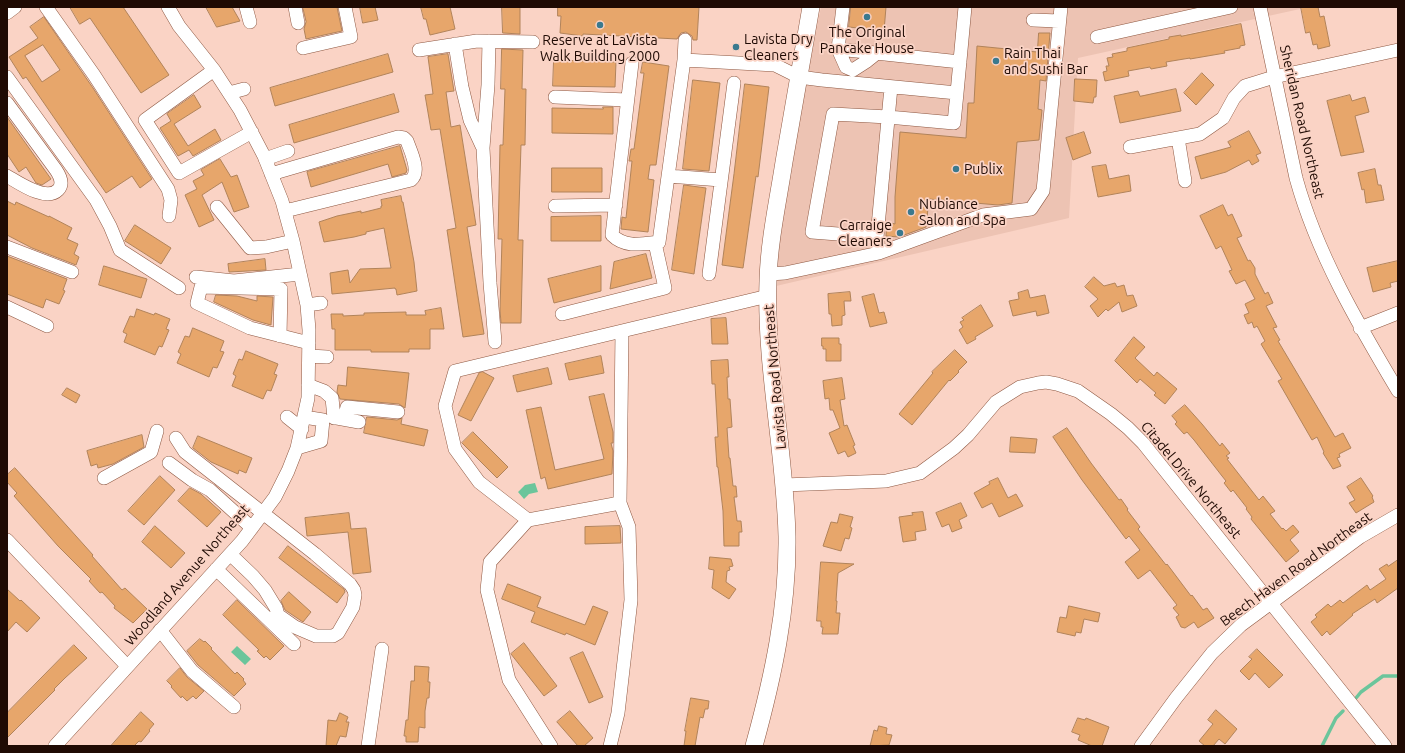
<!DOCTYPE html>
<style>
body{margin:0}
#map{position:relative;width:1405px;height:753px;overflow:hidden;background:#fad3c5;font-family:Ubuntu,sans-serif}
canvas{display:block}
.frame{position:absolute;inset:0;border:8px solid #1f0a03;pointer-events:none}
</style>
<div id="map">
<canvas width="1405" height="753"></canvas>
<div class="frame"></div>
</div>
<script>
const c = document.querySelector('canvas').getContext('2d');
c.lineJoin = 'round';
function paint(path, color) { c.fillStyle = color; c.fill(path, 'evenodd'); }
function stroke(path, color, width, dash) { c.strokeStyle = color; c.lineWidth = width; c.lineCap = dash ? 'butt' : 'round'; c.setLineDash(dash || []); c.stroke(path); }
function drawText(font, color, halo, rows, align = 'center') {
  c.font = font + ' Ubuntu,sans-serif'; c.lineWidth = 3.5; c.setLineDash([]); c.textBaseline = 'middle'; c.strokeStyle = halo; c.fillStyle = color; for (const [text, x, y, turn = 0] of rows) {
    c.save(); c.translate(x, y); c.rotate((+turn || 0) * Math.PI / 180); c.textAlign = isNaN(turn) ? turn : align; if (halo) c.strokeText(text, 0, 0); c.fillText(text, 0, 0); c.restore();
  }
}
paint(new Path2D(`
 M821 7H1309L1078 58 1069 218 776 286 779 209Z`), '#edc3b3');
paint(new Path2D(`
 M535 483 538 492 529 494 524 499 518 492 525 485Z
 M237 646 251 659 245 665 231 652Z`), '#6bc59b');
stroke(new Path2D(`
 M1356 698 1361 692 1383 676H1398
 M1322 746 1336 718 1343 711`), '#6bc59b', 3.5);
const building = new Path2D(`
 M70 7H123L169 75 141 93 90 18 80 24Z
 M206 7H232L240 21 217 27Z
 M303 7H337L342 31 306 39 304 29 306 22Z
 M360 7H375L378 20 363 23Z
 M421 7H450L455 29 430 35 426 19H424Z
 M502 7H520V34L503 33Z
 M558 7H699L697 40H693L692 36 686 32 681 33 677 39 583 34V36L560 33 561 16H558Z
 M851 7H886L884 31 849 27Z
 M1301 7H1318L1320 17 1324 16 1330 46 1318 49 1317 44 1313 45 1310 32 1306 33Z
 M44 17 93 88 152 179 140 188 132 176 106 193 26 77 23 79 9 57 38 38 30 27ZM43 45 60 70 42 82 25 56Z
 M1241 24 1245 45 1240 46V48L1224 51 1225 53 1190 59V58L1166 62 1167 66 1151 69 1150 67 1128 71 1129 76 1105 81 1103 72 1107 71 1106 66H1109L1107 58 1113 57 1112 54 1127 51V48L1169 39V37L1181 35V36Z
 M1039 33H1050L1046 81 1040 80 1038 109 1042 110 1039 140 1017 142 1012 203 998 205 929 199 926 227 899 237 886 236 887 222 895 224V197L900 132 966 138 968 103H974L977 46 1037 52Z
 M502 49 523 50 522 89H526L525 145H521L518 240H523L521 323H501L500 310 502 239H498L500 145H503L505 89H501Z
 M388 54 393 72 275 106 270 88Z
 M448 54 454 91 446 92 451 127 460 125 476 225 467 227 484 334 463 337 447 230 456 228 440 129 431 130 425 95 433 94 428 57Z
 M554 60 616 62 615 87 553 86Z
 M643 62 669 66 656 165H650L648 179 654 180 648 232 621 229 622 217 626 218 632 161H629L631 149H634L644 73H641Z
 M1202 73 1214 85 1196 105 1184 93Z
 M1075 79 1097 80 1096 97H1094L1093 103 1074 101Z
 M693 80 720 83 709 171 683 169Z
 M745 84 769 87 758 177 756 176 743 268 722 265 734 174Z
 M1176 89 1181 111 1120 123 1114 96 1138 91 1140 96Z
 M394 94 399 112 294 143 289 125Z
 M194 95 201 107 174 124 188 146 215 129 221 140 193 156 189 150 178 156 160 128 171 121 167 114Z
 M1350 95 1352 101 1365 97 1369 112 1355 116 1364 152 1341 156 1327 101Z
 M603 107H613V134L552 133V108L603 109Z
 M7 117 51 179 42 185 36 183 26 167 19 172 7 154Z
 M1249 131 1261 153 1256 155 1259 161 1252 165 1249 160 1226 172 1201 179 1195 157 1231 147 1228 142Z
 M1084 132 1091 153 1073 160 1066 138Z
 M400 146 407 170 406 173 392 177 388 164 311 187 307 172Z
 M220 159 231 177 237 175 249 207 234 212 222 182 202 195 214 220 199 227 185 195 197 189 193 181 204 175 201 170Z
 M1106 165 1109 179 1129 175 1131 191 1098 197 1092 167Z
 M552 168H602V192H552Z
 M1375 169 1378 185H1381L1384 200 1366 203 1364 189 1362 190 1358 173Z
 M684 185 706 188 694 274 672 270Z
 M401 196 402 202H403L414 262 417 291 397 295 396 289H395V288L332 294 330 273 348 270 350 283 360 269 391 268 387 245 384 228 366 232V234L354 237 324 242 319 222 337 216 361 211V213L381 208V206H382L381 200Z
 M7 201 15 205 16 202 49 217V216L72 228 67 239 78 244 74 254 79 257 76 265 32 248 7 235Z
 M1223 205 1228 216 1232 214 1242 236 1237 238 1248 261 1250 260 1255 268V274L1265 294 1268 292 1273 303 1266 306 1277 327 1273 328 1280 340 1278 341 1335 437 1343 433 1351 448 1339 454 1340 457 1337 458 1341 466 1333 469 1323 453 1324 452 1317 437 1312 440 1278 381 1282 379 1261 344 1265 341 1257 326 1254 328 1252 322 1248 324 1244 315 1249 313 1245 304 1255 299 1245 280 1236 284 1229 271 1232 270 1221 246 1216 249 1200 216Z
 M601 216V241H551V217Z
 M135 225 171 248 161 264 125 241Z
 M646 254 652 278 610 289 614 262Z
 M7 256 67 279 63 290 65 291 59 304 46 299 43 308 7 294Z
 M265 259 266 270 229 272 228 264Z
 M1398 261V281L1390 283 1391 287 1373 292 1367 268Z
 M104 266 147 279 141 298 99 285Z
 M601 266V291L554 303 548 279Z
 M1094 277 1104 286 1115 283 1117 287 1124 285 1127 296 1133 295 1137 306 1122 312 1119 302 1108 311 1106 309 1098 317 1090 306 1098 299 1085 287Z
 M1028 290 1030 298 1045 295 1049 313 1037 316 1036 311 1013 316 1009 301 1019 299 1018 293Z
 M850 292 851 301H844L845 315 842 316V325L832 326 831 314H829L828 294Z
 M874 294 879 313 884 312 887 323 870 327 862 297Z
 M216 295 237 296 257 301V296L273 297 271 325 253 320 214 302Z
 M981 305 993 326 975 337 976 339 967 344 959 330 963 327 960 322 964 320 962 318Z
 M441 308 444 329H430V349H409V352H371V350H335V329H332L331 314H343V316L364 315V313L406 312V315H426L425 311Z
 M137 309 154 315 155 313 170 319 166 329 169 330 162 347 159 346 155 355 124 342 127 334 123 332 130 316 134 317Z
 M726 318 728 344H712L711 319Z
 M193 328 224 341 220 351 224 352 217 368 213 367 209 377 177 363 181 354 178 352 185 336 189 337Z
 M1134 337 1145 347 1135 358 1154 376 1157 372 1177 389 1165 404 1154 395 1156 393 1140 379 1137 383 1115 361Z
 M822 338H839V344H841V361H826V349H823V346H822Z
 M955 350 967 362 958 371 959 372 950 381 949 380 912 425 899 414 933 373 932 372Z
 M246 351 278 364 274 374 277 375 271 391 267 390 263 399 232 386 236 376 233 374 239 359 242 360Z
 M601 356 604 373 569 380 565 364Z
 M728 360 729 377H727L728 399H730L732 427 727 428 729 458H730L733 486H736L737 497H734L737 521H741L742 532H739V546H724L723 511 718 467H717L715 437H718L715 384H712L711 361Z
 M348 367 409 373 405 408 399 404 340 399 337 392 338 385 346 386Z
 M548 368 552 384 517 392 513 376Z
 M483 372 494 378 471 421 458 415 479 373Z
 M842 378 845 399 840 400 844 426 847 425 855 445 853 446 856 453 848 457 845 451 838 454 829 433 840 428 833 410H830L829 398 825 399 823 381Z
 M67 388 80 395 76 403 62 395Z
 M604 394 613 432V443H611L613 451 612 474 548 489 545 477 541 479 526 410 541 407 555 470 604 459 589 397Z
 M1185 405 1202 424 1220 446 1222 443 1230 453 1226 456 1229 458 1227 459 1259 500 1263 496 1275 511 1270 514 1282 529 1283 528 1286 531 1293 525 1299 532 1290 540 1299 551 1286 562 1251 519 1252 517 1246 509 1247 508 1233 490 1231 492 1224 483 1226 481 1222 476 1194 440 1187 432 1184 434 1175 424 1177 422 1172 416Z
 M367 417 397 420 402 418 401 424 428 430 424 446 364 433Z
 M1067 428 1091 463 1119 500 1121 499 1128 509 1127 510 1140 527 1138 529 1166 565 1167 564 1191 596 1192 595 1203 610 1207 608 1214 618 1198 628 1194 622 1185 628 1181 627 1176 617 1179 615 1173 608 1177 605 1150 570 1138 579 1125 562 1140 550 1129 536 1126 539 1082 480 1053 437Z
 M473 432 508 467 497 478 462 443Z
 M142 435 144 447 113 464 98 468 97 464 91 466 87 451Z
 M198 436 252 458 246 473 239 470 238 474 211 462 193 448Z
 M1011 437 1037 439 1035 453 1010 452Z
 M15 468 93 555 92 556 122 590 125 588 147 609 133 623 114 608 115 606 102 592 100 593 89 581 91 579 58 546 14 496 17 493 7 482V475Z
 M160 476 175 490 144 525 128 511Z
 M998 478 1008 498 1016 494 1023 506 999 517 992 503 982 508 974 493 990 484 989 482Z
 M1361 478 1373 496 1372 497 1374 502 1356 513 1349 503 1355 500 1347 487Z
 M190 488 201 494 221 512 207 527 178 501Z
 M961 503 967 516 959 520 962 528 952 532 949 524 942 527 936 513Z
 M923 512 926 530 915 532 916 540 903 542 899 517 913 515 912 513Z
 M349 513 351 529 366 528 371 572 353 574 348 532 307 536 305 518Z
 M840 514 853 517 850 527 852 528 849 539 845 538 841 551 823 546 831 522 837 523Z
 M155 526 185 553 171 568 142 542Z
 M620 526 621 543 585 544V527Z
 M288 546 344 589 345 592 337 603 279 558Z
 M710 557 731 559 733 566 729 567 730 570 727 571 726 582 736 589 729 599 712 588 714 570 709 569Z
 M1398 560V588L1377 603 1375 599 1352 614 1353 615 1330 635 1327 631 1322 636 1311 622 1317 617 1315 615 1328 604 1331 607 1340 600 1343 603 1367 585 1370 590 1386 579 1379 569 1387 564 1388 566Z
 M821 562 854 564 838 573 836 601H837L836 613H840L838 634H822L823 627H821V621H817Z
 M508 584 541 597 537 607 585 625 593 606 608 612 595 645 566 633 565 635 531 622 535 612 502 599Z
 M7 589 20 601 21 600 40 618 27 632 16 622 7 632Z
 M289 592 311 612 303 622 285 610 281 601Z
 M237 600 284 646 270 660 266 656 264 658 257 651 259 650 223 615Z
 M1069 606 1100 613 1098 622 1084 619 1081 633 1076 632 1075 636 1057 632 1060 617 1066 618Z
 M200 639 204 642 205 641 212 648 211 649 235 674 237 672 244 679 243 680 246 684 234 696 198 665 187 651Z
 M524 643 557 686 544 696 511 654Z
 M74 645 87 658 65 678 54 689 55 690 7 738V713Z
 M1257 649 1283 675 1269 688 1255 673 1249 680 1240 671 1252 659 1249 657Z
 M583 652 603 697 589 703 570 658Z
 M415 666 429 667 428 682H430L429 698H427L425 711V728L419 727 418 742H406V736H404L406 720H408L411 681H414Z
 M180 668 187 677 204 691 196 699 193 696 187 701 182 696 181 698 171 687 172 686 167 681Z
 M691 698 709 701 708 709H705L703 718 700 717 695 746H684L686 731H685Z
 M1216 710 1237 729 1225 744 1219 739 1213 746H1205L1199 741 1213 724 1208 720Z
 M570 711 593 738 584 746H578L557 722Z
 M141 712 154 724 149 730 150 731 141 742 139 741 134 746H111Z
 M340 713 348 717 346 722H349L346 737 340 736 336 746H326L328 720 336 721Z
 M1078 718 1085 720 1086 718 1109 727 1102 746H1092L1078 740 1080 735 1072 732Z
 M879 726 887 728 886 734 892 735 889 745 870 746 874 730 877 731Z`);
paint(building, '#e7a66b');
stroke(building, '#b1835a', 1);
const minor = new Path2D(`
 M46 7 94 75 168 189 171 200 169 216
 M246 7 250 22
 M295 7 298 23
 M843 7 838 49 846 67 853 70 867 61 877 53
 M1260 7 1296 178C1317 254 1358 324 1398 391
 M7 13 15 7
 M1033 20 1059 21
 M1097 37 1231 7
 M489 41 488 85 483 148 490 283 495 342
 M455 44 462 87 470 120 482 146
 M303 48 351 37 345 7
 M838 49 960 62
 M419 50 477 41 533 42
 M684 60 685 40
 M632 63 612 235C625 248 642 244 659 242L684 60 775 65 799 77 822 80 957 93 954 123 888 117 833 114 812 232 877 237
 M214 70 145 120 179 173 252 132
 M7 77 96 200 110 226 120 250 179 288
 M229 93 244 89
 M957 93 965 7
 M555 97 627 100
 M7 103 56 170C60 176 64 184 58 190 46 202 19 183 7 176
 M1178 138 1185 181
 M1130 147 1200 134 1223 118 1234 98 1245 86 1274 77 1398 50
 M265 159 288 151
 M271 174 398 137 404 138 407 141C411 152 421 172 411 180L285 211
 M668 176 721 180
 M555 206 616 205
 M217 207 250 248 266 247 293 241
 M7 247 72 272
 M879 253 983 215 1031 209 1043 191 1061 7
 M709 274 734 83
 M769 274 785 273 879 253 877 237 891 87
 M196 277 234 281 300 274
 M307 305 321 303
 M7 307 47 326
 M562 314 665 288 655 243
 M1360 328 1398 313
 M280 336 281 289 201 287 197 303 250 328 309 343
 M309 356 327 357
 M308 385 324 391 332 398 334 418
 M287 417 302 429
 M337 418 359 422
 M344 419 347 407 398 412
 M176 438 185 452 315 554 350 584 354 590 355 595 353 607 338 633 333 636H316L295 627 278 615 276 608 265 590 253 576 230 554
 M297 448 321 441 323 420 304 417
 M169 463 192 480 210 490 252 528
 M104 478 151 452 157 431
 M784 485 886 481 920 473 954 448 968 435 996 402 1020 387 1038 383 1046 382 1057 384 1078 391 1111 414 1128 428 1143 443 1385 746
 M528 520 479 482 455 449 445 406 455 371 768 296
 M7 540 127 666
 M216 569 294 644
 M160 630 192 671 234 707
 M55 746 242 541 275 497 288 471 297 448 308 398 309 330 307 305 293 241 282 201 264 156 240 110 214 70 179 26 168 7
 M368 746 382 649
 M551 746 509 680 487 590 490 562 528 520 620 503
 M610 746 618 713 631 600 629 527 620 503 622 331
 M1141 746 1176 698 1212 653 1241 625 1360 537 1398 515`);
const major = new Path2D(`
 M754 746C773 677 788 608 787 536 785 451 765 366 768 281 769 241 778 201 784 162 793 111 802 59 811 7`);
stroke(minor, '#8e5842', 14);
stroke(major, '#8e5842', 18);
stroke(minor, '#fff', 13);
stroke(major, '#fff', 17);
for (const [x, y, r, color] of [
 [867,17,4,"#3a798e"],
 [600,25,4,"#3a798e"],
 [736,47,4,"#3a798e"],
 [996,61,4,"#3a798e"],
 [956,169,4,"#3a798e"],
 [911,212,4,"#3a798e"],
 [900,233,4,"#3a798e"]
]) { const dot = new Path2D(); dot.arc(x, y, r, 0, 2 * Math.PI); c.fillStyle = color; c.fill(dot); stroke(dot, '#fad3c5', 1.5); }
drawText('14px', '#1f0a03', '#fad3c5', [
 ["The Original",867,32,"center"],
 ["Pancake House",867,48,"center"],
 ["Lavista Dry",744,39],
 ["Cleaners",744,55],
 ["Reserve at LaVista",600,40,"center"],
 ["Walk Building 2000",600,56,"center"],
 ["Rain Thai",1004,53],
 ["and Sushi Bar",1004,69],
 ["Publix",964,169],
 ["Nubiance",919,204],
 ["Salon and Spa",919,220],
 ["Carraige",892,225,"right"],
 ["Cleaners",892,241,"right"]
], 'left');
drawText('14px', '#1f0a03', '#fad3c5', [
 ["Sheridan Road Northeast",1302,122,77],
 ["Lavista Road Northeast",775,377,-95],
 ["Citadel Drive Northeast",1191,480,50],
 ["Beech Haven Road Northeast",1296,569,-36],
 ["Woodland Avenue Northeast",187,575,-49]
]);
</script>
